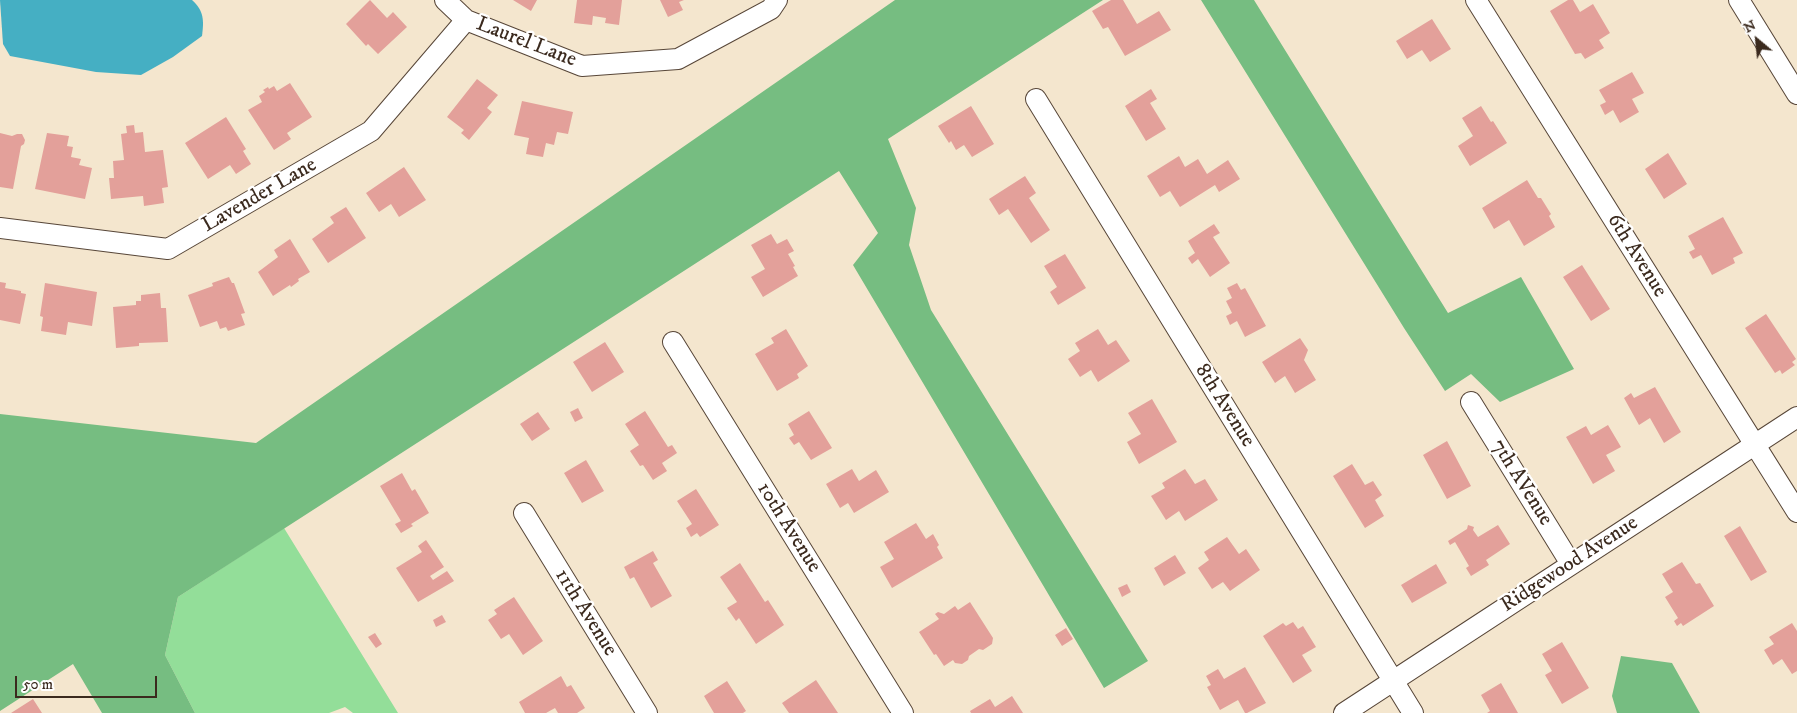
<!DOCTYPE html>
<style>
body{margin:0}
#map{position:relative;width:1797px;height:713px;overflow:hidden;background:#f4e6ce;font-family:"IM FELL DW Pica",serif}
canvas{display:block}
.north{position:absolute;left:1732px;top:15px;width:50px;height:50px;-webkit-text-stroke:4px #fff;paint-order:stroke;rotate:332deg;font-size:14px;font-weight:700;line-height:20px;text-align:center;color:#3b2a1e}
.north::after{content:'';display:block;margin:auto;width:18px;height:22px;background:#3b2a1e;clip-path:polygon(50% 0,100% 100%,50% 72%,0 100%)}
.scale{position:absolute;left:15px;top:676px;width:142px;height:22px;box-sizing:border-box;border:2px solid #3b2a1e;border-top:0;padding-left:6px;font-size:15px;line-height:18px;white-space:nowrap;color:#3b2a1e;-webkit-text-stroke:4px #fff;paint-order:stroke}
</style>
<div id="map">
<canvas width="1797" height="713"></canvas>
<div class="north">N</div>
<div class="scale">50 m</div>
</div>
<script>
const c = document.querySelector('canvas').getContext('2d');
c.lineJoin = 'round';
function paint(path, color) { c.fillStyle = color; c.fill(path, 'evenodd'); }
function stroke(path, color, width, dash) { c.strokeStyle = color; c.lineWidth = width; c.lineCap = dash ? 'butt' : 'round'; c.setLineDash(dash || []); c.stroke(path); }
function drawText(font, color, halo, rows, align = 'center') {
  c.font = font + ' "IM FELL DW Pica",serif'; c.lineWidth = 4.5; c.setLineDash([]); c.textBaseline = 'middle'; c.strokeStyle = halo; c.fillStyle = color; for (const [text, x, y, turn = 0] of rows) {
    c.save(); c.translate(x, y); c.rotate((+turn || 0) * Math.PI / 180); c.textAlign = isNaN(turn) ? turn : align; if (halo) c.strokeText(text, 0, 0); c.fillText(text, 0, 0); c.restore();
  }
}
paint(new Path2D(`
 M284 528 398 713H353L345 707 329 713H195L165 655 178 597Z`), '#93de99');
paint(new Path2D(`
 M895 0H1103L888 139 916 208 909 245 931 310 1148 661 1104 688 853 265 878 233 839 171 178 597 165 655 195 713H102L73 664 0 711V414L256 443Z
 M1201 0H1254L1448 313 1521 277 1574 369 1500 402 1471 374 1445 391 1404 328Z
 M1621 656 1672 663 1700 713H1617L1612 696Z`), '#76bd81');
paint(new Path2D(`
 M0 0H192C204 11 204 20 202 36L173 57 141 75 96 72 10 56 3 44Z`), '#45afc3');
paint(new Path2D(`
 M370 0 387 18 393 12 407 27 378 54 368 44 366 46 346 24Z
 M513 0H537L531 11Z
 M577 0H622L619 25 605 23 606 18 593 16 592 25 574 23Z
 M660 0H684L679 2 683 10 668 17Z
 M1111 0H1123L1137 24 1159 11 1171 30 1125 56 1108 27 1103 29 1092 11Z
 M1568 0H1573L1580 12 1593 4 1610 33 1599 40 1604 48 1585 59 1581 53 1575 54 1550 11Z
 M1432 19 1451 49 1430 62 1422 50 1407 59 1396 41Z
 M1632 72 1644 93 1632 99 1639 112 1620 123 1613 110 1605 115 1600 105 1606 102 1599 90Z
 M477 79 498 95 487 108 492 112 469 140 461 133 464 130 447 117Z
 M290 83 312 117 287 133 291 139 274 150 248 110 262 102 259 96 265 92 263 90 268 87 269 89 274 86 277 91Z
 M1151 89 1157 99 1150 103 1166 129 1146 141 1125 106Z
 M522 101 573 112 568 134 557 132 554 145 546 143 543 157 526 154 529 138 514 135Z
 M971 106 994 144 972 157 964 145 956 150 951 141 949 143 938 126Z
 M1481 106 1491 122 1493 121 1507 143 1470 166 1458 146 1473 136 1462 118Z
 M226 117 246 149 243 151 251 164 236 174 230 165 208 179 185 143Z
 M134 125 135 133 143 132 145 152 163 150 168 187 162 188 164 203 144 206 143 196 111 199 109 178H114L113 161 124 160 121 134 127 133 126 126Z
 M0 133 12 136 17 134H22L25 140 24 144 21 146 13 189 0 187Z
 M47 133 69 136 67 146 73 147 71 157 81 159 79 165 92 168 85 199 35 189Z
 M1668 153 1687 184 1664 199 1645 169Z
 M1179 156 1185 167 1198 159 1207 174 1228 160 1240 179 1219 192 1215 185 1180 207 1170 191 1160 197 1147 176Z
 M404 167 426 200 399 217 391 204 379 212 366 193Z
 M1025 176 1036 193 1029 198 1050 230 1031 243 1008 209 999 215 989 199Z
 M1527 180 1538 198H1541L1551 214 1549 216 1555 227 1524 246 1509 220 1494 229 1482 208Z
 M346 207 366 238 328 263 312 239 334 223 330 217Z
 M1723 217 1743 253 1733 258 1735 263 1712 275 1701 255 1693 259 1689 252 1695 249 1688 236Z
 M1214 224 1220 233 1213 237 1230 263 1210 277 1198 259 1192 264 1188 258 1195 253 1188 241Z
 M771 234 777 244 787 239 794 251 788 254 795 266 793 267 798 276 763 297 751 277 765 269 751 245Z
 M290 239 310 272 298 279 299 281 291 287 290 285 273 296 258 272 278 257 274 250Z
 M1065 254 1086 288 1058 305 1050 292 1057 287 1044 266Z
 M1582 265 1610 309 1591 321 1563 277Z
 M229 277 232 283H234L245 313 241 314 245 325 228 331 226 327 220 329 217 321 200 327 188 295 213 286 212 283Z
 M0 282 6 283 5 288 21 291V293L26 294 20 324 0 320Z
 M45 283 97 292 92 326 68 322 66 335 41 331 43 317 40 316Z
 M1237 283 1241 290 1245 288 1266 326 1245 337 1237 321 1230 325 1226 316 1232 313 1226 301 1232 298 1227 288Z
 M160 293 161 308H166L168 342 139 343V346L116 348 113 307 136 305V301H141V295Z
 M1766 314 1796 359 1792 362 1795 365 1782 374 1780 370 1775 373 1745 328Z
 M786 329 808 366 797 374 799 378 777 391 755 354 774 343 771 338Z
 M1098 329 1108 345 1116 340 1130 361 1098 382 1091 370 1080 377 1068 359 1080 351 1075 343Z
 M1300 338 1308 350 1304 360 1316 380 1295 393 1285 376 1275 383 1262 362Z
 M605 342 624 372 592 392 573 362Z
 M1655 387 1681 432 1664 443 1650 418 1639 425 1624 398 1631 393 1634 398Z
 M1152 399 1177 442 1139 464 1127 442 1141 434 1128 413Z
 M578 408 583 418 575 422 570 412Z
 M645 411 668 447 672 445 677 453 662 463 667 471 653 480 643 465 640 466 630 451 639 445 625 424Z
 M809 411 832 448 811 460 799 442 794 445 789 438 794 435 788 424Z
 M538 412 550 429 532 441 520 424Z
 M1608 425 1621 447 1606 455 1615 471 1593 484 1566 437 1586 426 1591 435Z
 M1447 441 1471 486 1447 499 1423 455Z
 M586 460 604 491 582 503 564 473Z
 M1352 464 1365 485 1373 481 1382 495 1375 500 1384 516 1365 528 1333 476Z
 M852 469 859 481 876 470 889 492 854 513 848 503 840 508 826 484Z
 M1185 469 1195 484 1205 479 1218 500 1185 521 1179 511 1166 520 1151 496 1165 488 1162 483Z
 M402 473 412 491 415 489 429 513 411 524 413 526 401 533 395 524 401 521 380 486Z
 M696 489 719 525 700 537 697 533 691 537 686 528 692 524 677 501Z
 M916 523 926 539 933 534 939 545 937 547 943 558 892 588 880 567 894 559 884 542Z
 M1468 525 1474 527 1473 530 1478 537 1498 525 1510 544 1486 560 1489 565 1471 576 1466 568 1469 566 1455 542 1450 545 1448 541 1467 529Z
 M1740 526 1767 572 1751 581 1724 536Z
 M1227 537 1239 554 1246 549 1260 570 1230 591 1223 582 1212 589 1198 568 1209 560 1204 552Z
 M426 540 444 567 430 576 433 580 447 571 454 581 418 602 396 568 422 552 418 546Z
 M653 551 658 560 653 563 672 596 651 608 634 577 630 579 624 567Z
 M1175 555 1186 573 1164 586 1154 568Z
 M1682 562 1696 584 1700 583 1714 606 1683 626 1681 623 1677 626 1674 621 1678 618 1665 597 1673 592 1662 574Z
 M740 563 765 602 768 600 784 625 756 644 739 618 736 621 727 608 737 602 720 577Z
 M1436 564 1447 583 1412 603 1401 585Z
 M1127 584 1131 592 1122 597 1118 588Z
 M514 597 543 641 523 655 509 634 501 639 488 620 497 614 494 610Z
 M970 602 993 638 992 644 983 650 979 649 969 656 968 660 962 664 955 663 953 660 944 666 936 654 934 655 919 632 939 619 935 614 938 612 944 614 955 606 958 610Z
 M442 615 446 622 436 627 433 620Z
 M1293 622 1298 629 1303 626 1316 647 1302 655 1312 671 1293 683 1263 636 1283 623 1286 626Z
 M1792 623 1797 631V671L1792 674 1782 659 1773 665 1764 650 1774 644 1769 637Z
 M1066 628 1073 639 1062 646 1055 635Z
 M375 633 382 644 376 648 368 637Z
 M1562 642 1589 688 1562 704 1545 675 1552 671 1542 654Z
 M1245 667 1266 703 1247 713H1245L1238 700 1220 710 1207 687 1211 685 1206 676 1218 669 1224 679Z
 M561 676 567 687 571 685 585 708 577 713H558L555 708 546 713H525L519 702Z
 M816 680 838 713H789L782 703Z
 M727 681 746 711 743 713H714L704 696Z
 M1501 683 1518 713H1487L1490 711 1481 695Z
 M1012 696 1023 713H971L970 711 990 699 995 707Z
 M33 699 42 713H11Z`), '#e3a09a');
const minor = new Path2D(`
 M445 0 466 20 582 66 678 59 771 9 777 0
 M1476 0 1797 512
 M1739 0 1797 94
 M1036 99 1413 713
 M0 228 168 249 371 131 466 20
 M673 342 903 713
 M1471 402 1571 564
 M524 513 647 713
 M1344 713 1797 417`);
stroke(minor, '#574638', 22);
stroke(minor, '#fff', 20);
drawText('21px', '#3b2a1e', '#fff', [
 ["Laurel Lane",526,43,21],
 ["Lavender Lane",260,196,-30],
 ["6th Avenue",1636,256,58],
 ["8th Avenue",1224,406,58],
 ["7th AVenue",1521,483,58],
 ["10th Avenue",788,528,58],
 ["Ridgewood Avenue",1570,565,-33],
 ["11th Avenue",585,613,58]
]);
</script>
